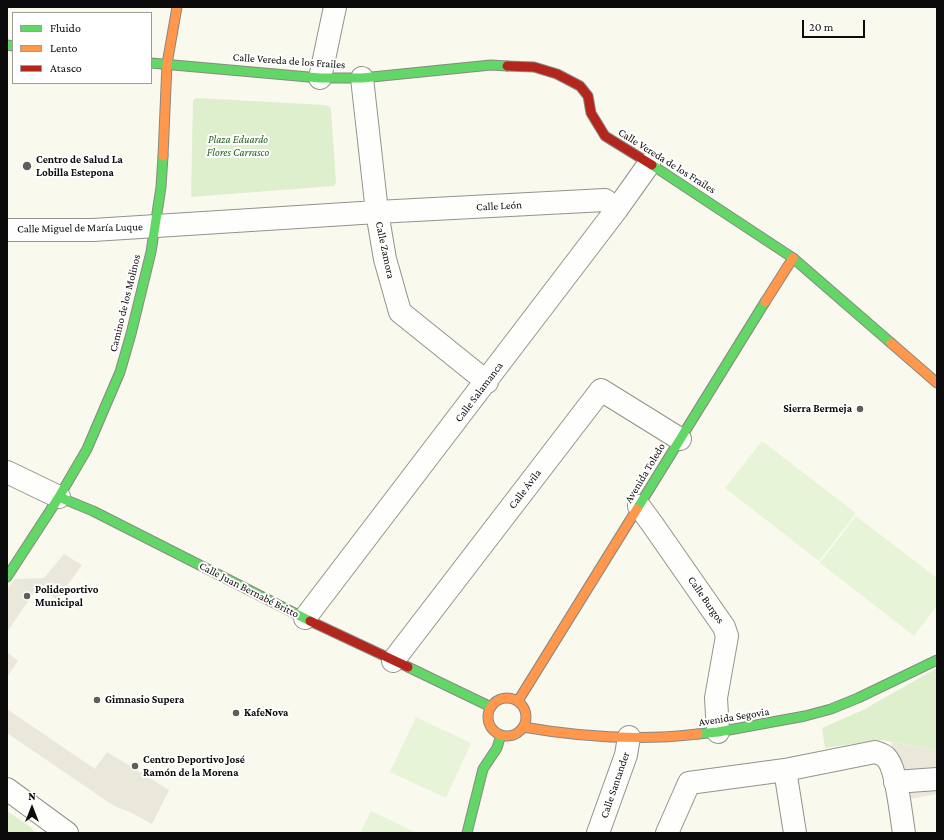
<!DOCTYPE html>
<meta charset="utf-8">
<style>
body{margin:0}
#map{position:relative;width:944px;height:840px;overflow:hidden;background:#faf9ee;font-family:"Crimson Pro",serif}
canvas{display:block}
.frame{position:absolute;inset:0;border:8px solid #0b0b0b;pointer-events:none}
.legend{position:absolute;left:12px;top:12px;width:140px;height:72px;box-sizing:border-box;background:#fff;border:1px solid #9d9d9d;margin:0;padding:5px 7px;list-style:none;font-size:12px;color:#0b0b0b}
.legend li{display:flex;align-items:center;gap:8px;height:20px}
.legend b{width:20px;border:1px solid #9d9d9d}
.north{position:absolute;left:12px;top:788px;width:40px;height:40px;-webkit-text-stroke:3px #fff;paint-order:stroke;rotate:0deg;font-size:11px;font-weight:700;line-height:16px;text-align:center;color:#0b0b0b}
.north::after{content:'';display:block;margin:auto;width:14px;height:18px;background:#0b0b0b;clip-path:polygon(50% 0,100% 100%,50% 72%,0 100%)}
.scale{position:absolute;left:802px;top:20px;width:63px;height:18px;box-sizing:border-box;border:2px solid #0b0b0b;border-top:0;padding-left:5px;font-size:12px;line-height:14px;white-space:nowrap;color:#0b0b0b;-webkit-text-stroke:3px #fff;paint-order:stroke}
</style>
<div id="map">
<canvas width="944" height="840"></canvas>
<div class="frame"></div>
<ul class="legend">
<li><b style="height:5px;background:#63d668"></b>Fluido</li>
<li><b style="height:5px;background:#ff974d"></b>Lento</li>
<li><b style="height:5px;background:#b3261e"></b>Atasco</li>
</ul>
<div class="north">N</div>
<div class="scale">20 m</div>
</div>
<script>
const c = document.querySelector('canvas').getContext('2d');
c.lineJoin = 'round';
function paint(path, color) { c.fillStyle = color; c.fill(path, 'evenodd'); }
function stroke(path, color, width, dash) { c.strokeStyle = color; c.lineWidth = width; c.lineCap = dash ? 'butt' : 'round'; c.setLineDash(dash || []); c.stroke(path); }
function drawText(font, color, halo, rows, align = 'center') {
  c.font = font + ' "Crimson Pro",serif'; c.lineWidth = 4; c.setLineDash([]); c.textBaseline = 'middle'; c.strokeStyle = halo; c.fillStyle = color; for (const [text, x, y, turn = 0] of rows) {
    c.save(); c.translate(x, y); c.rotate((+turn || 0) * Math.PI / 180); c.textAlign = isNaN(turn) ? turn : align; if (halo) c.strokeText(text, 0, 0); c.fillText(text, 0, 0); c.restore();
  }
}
paint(new Path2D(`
 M197 98 325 105 330 107 331 110 336 183 334 186 191 197 193 100Z
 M937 668V750L880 740 825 748 822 728 863 710Z
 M7 811 32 828 34 833H7Z`), '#deefce');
paint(new Path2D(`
 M762 441 856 513 819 561 725 488Z
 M856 516 937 578V606L914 636 820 563Z
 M416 717 471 743 446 798 390 772Z
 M371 811 417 833H360Z`), '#e8f4d8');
paint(new Path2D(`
 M64 554 82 565 57 600 38 587 7 632V589L15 579 44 578Z
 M7 652 18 661 7 677Z
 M7 709 95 769 107 752 169 790 152 824 130 812 114 806 7 733Z
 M891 742 937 750V794L904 800Z`), '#eae8da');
const street = new Path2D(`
 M320 78 335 7
 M362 78 377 212 385 259 400 312 487 382
 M7 230H93L377 212 605 200 617 209
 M7 472 59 497
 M639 506 653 525 724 627 727 636 716 698 718 732
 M305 618 617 209 649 164
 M393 661 601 390 680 439
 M785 770 795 833
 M895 782 937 779
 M7 789 67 833
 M598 833 626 755 629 737
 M667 833 689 783 785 770 875 752C881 754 885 755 888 760 897 772 901 816 904 833`);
const fast = new Path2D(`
 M7 45 13 46
 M151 63 320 78H362L491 65 507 66
 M652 165 793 258 891 343
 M59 497 93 511 310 621
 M637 509 765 302
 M7 577 59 497 87 449 120 372 131 334 151 252 161 187 163 156
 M408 667 491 707
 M698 734 718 732 805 716 831 709 858 698 937 660
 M467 833 483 769 497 748 501 735`);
const slow = new Path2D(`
 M163 156 167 64 177 7
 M765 302 793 258
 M891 343 937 383
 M488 717a19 19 0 1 1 38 0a19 19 0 1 1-38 0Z
 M518 701 637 509
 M523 727C580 737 640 741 698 734`);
const jam = new Path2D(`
 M507 66 534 67 557 74 580 86 588 96 591 113 605 136 652 165
 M310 621 408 667`);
stroke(street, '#93928d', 24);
stroke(fast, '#898984', 11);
stroke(slow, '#898984', 11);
stroke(jam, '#898984', 11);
stroke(street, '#fefefc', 22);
stroke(fast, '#63d668', 9);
stroke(slow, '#ff974d', 9);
stroke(jam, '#b3261e', 9);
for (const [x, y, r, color] of [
 [27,166,5,"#5f5e5a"],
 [860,409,4,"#5f5e5a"],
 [27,596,4,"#5f5e5a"],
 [97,700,4,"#5f5e5a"],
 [236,713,4,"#5f5e5a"],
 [135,766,4,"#5f5e5a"]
]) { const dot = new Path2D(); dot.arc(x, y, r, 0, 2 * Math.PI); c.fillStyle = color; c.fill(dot); stroke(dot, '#fff', 1.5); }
drawText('11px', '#0b0b0b', '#fff', [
 ["Calle Vereda de los Frailes",289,61,4],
 ["Calle Vereda de los Frailes",667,161,32],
 ["Calle León",499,206,-3],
 ["Calle Miguel de María Luque",80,228,-1],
 ["Calle Zamora",385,250,78],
 ["Camino de los Molinos",125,303,-76],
 ["Calle Salamanca",479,392,-53],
 ["Avenida Toledo",645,473,-59],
 ["Calle Ávila",525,489,-53],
 ["Calle Juan Bernabé Britto",249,590,27],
 ["Calle Burgos",706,600,55],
 ["Avenida Segovia",734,717,-9],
 ["Calle Santander",615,785,-71]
]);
drawText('italic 11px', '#21601d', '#fff', [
 ["Plaza Eduardo",238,140],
 ["Flores Carrasco",238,153]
]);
drawText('bold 11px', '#0b0b0b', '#fff', [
 ["Centro de Salud La",36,160],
 ["Lobilla Estepona",36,173],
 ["Sierra Bermeja",852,409,"right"],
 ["Polideportivo",35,590],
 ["Municipal",35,603],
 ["Gimnasio Supera",105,700],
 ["KafeNova",244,713],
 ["Centro Deportivo José",143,760],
 ["Ramón de la Morena",143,773]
], 'left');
</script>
